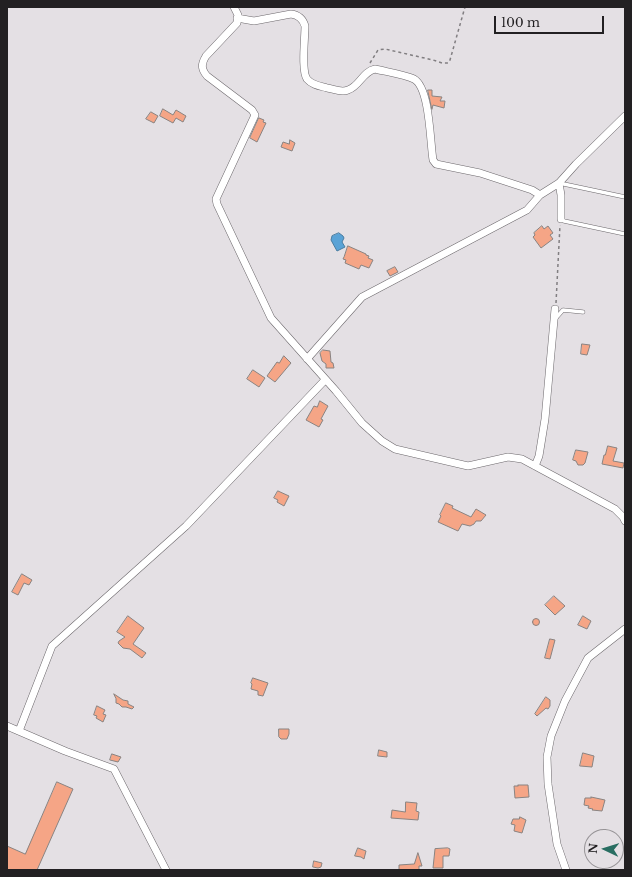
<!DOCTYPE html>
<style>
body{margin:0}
#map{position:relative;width:632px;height:877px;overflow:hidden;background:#e4e0e4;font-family:"Libre Baskerville",serif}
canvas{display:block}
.frame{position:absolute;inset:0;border:8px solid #222022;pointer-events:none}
.north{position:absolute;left:584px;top:829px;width:40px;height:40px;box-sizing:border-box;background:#e4e0e4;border:1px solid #969396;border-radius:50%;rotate:274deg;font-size:11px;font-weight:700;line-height:16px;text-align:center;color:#222022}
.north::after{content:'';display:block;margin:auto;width:14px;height:18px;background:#296e62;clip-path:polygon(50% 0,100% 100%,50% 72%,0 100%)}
.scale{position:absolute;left:494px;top:16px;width:110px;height:18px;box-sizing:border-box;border:2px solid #222022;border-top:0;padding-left:5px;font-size:12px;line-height:14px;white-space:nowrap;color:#222022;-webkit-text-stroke:3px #e4e0e4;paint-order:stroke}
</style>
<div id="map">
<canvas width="632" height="877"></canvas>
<div class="frame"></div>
<div class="north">N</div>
<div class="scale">100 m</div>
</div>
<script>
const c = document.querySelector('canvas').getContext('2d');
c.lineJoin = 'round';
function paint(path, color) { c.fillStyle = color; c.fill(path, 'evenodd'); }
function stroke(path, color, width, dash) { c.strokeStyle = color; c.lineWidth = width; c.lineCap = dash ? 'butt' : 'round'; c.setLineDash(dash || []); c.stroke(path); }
const water = new Path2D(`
 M339 233 343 236 344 238 342 242 345 247 337 251 331 240 332 236Z`);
paint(water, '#5aa3d6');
stroke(water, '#497ca0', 1);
const building = new Path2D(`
 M428 90H432V96L442 97 440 101H445L444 108 433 105 432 109Z
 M163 109 173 115 176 110 186 116 183 122 176 118 173 123 160 116Z
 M151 112 158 116 154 123 146 119Z
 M259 118 264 120 263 122 266 123 257 142 250 138Z
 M290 140 295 143 292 151 281 147 283 142 289 144Z
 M542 226 544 229 548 226 553 233 550 235 553 239 541 248 533 237 535 235 534 233Z
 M348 246 366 254V255L369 256 368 258 373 260 369 268 361 265 359 269 345 263 346 260 343 259 344 257Z
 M395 267 398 272 390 276 387 271Z
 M582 344 590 345 587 355 581 354Z
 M323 350 330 351 331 362 333 363 334 368H326V364L322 361 320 353Z
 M284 356 291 363 275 382 267 376 277 362 279 363Z
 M253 370 265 378 259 387 247 379Z
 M320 401 328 406 321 419 323 420 319 427 306 420 314 406 317 407Z
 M608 446 617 448 613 461 624 463 623 468 602 464 604 455H605Z
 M576 450 588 452 585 463 583 465H578L576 461 573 460Z
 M278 491 289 496 284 506 277 502 278 500 274 498Z
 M446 503 453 506 452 508 471 517 476 509 486 515 481 521H476L474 524 470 526 462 524 458 531 438 522 441 516 440 515Z
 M22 574 32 580 29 585 24 583 18 595 12 592Z
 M554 596 565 606 555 615 545 605Z
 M128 616 144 628 133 644 146 653 142 658 130 649 123 648 118 643 119 641 125 637 117 632Z
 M583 616 591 621 587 629 578 625Z
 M532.5 622a3.5 3.5 0 1 1 7 0a3.5 3.5 0 1 1-7 0Z
 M550 639 555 640 550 659 545 658Z
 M253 678 268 683 263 696 258 695V691L251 689 252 684 251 683Z
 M114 694 123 700 128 701V704L134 707 132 709 126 707H122L119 704 116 703V699Z
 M546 697 550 700V706L548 709 546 708 537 716 535 714Z
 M97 706 105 710 103 714 106 715 103 722 96 718 97 716 94 715Z
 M279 729H289V734L287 739H281L279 737Z
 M379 750 387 752V757L378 756Z
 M583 753 594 756 592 767 580 766Z
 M112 754 121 757 118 762 110 760Z
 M57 782 73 789 37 870H7V846L25 854Z
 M518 785H528L529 797 515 798 514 786H518Z
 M591 797 605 800 602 811 592 810 593 809 588 808 589 806 584 805 585 798H591Z
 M406 802 417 803 416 811 419 812 418 820 391 818 392 810 405 812Z
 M520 817 526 820 522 833 514 831 515 825 511 824 513 819H519Z
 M358 848 366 851 364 859 361 857 355 856Z
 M448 848 450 849 449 856H443V868H433L435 849Z
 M418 853 422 866H419V870H399V865L414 864Z
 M314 861 322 863 321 867 318 868 313 867Z`);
paint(building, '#f5a586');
stroke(building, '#898381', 1);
const lane = new Path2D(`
 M559 183 625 197
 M561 219 564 221 625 234
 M555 319 563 310 583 312`);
const street = new Path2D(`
 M234 7 238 15 237 23 206 56C201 64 201 69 207 76L252 110 255 115 216 199 217 204 271 318 336 391 362 423 382 441 395 449 468 466 508 457 522 459 615 509 623 517 625 521
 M237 18 254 21 291 14C299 15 303 19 305 26 305 38 301 71 307 79 312 85 320 86 327 88 334 89 341 93 348 90 360 86 362 72 375 69 387 72 403 74 414 79 430 88 430 142 433 160L436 164 480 173 532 190 540 195
 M559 183 561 195V219
 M307 359 362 297 527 210 540 195 559 183 576 164 625 116
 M535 466 539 456 545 419 555 309
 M7 726 65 751 114 769 166 870
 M19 731 52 646 186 526 325 380
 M566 870 557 844 548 784 547 757 551 736 565 701 588 658 625 629`);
stroke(lane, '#6c686c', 4.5);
stroke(street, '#6c686c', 8);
stroke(new Path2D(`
 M370 63 378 50 385 49 433 60 442 63H448L450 60 465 7
 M556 303 560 225`), '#817e81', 1.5, [3, 3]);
stroke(lane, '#fff', 3.5);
stroke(street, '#fff', 7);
</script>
